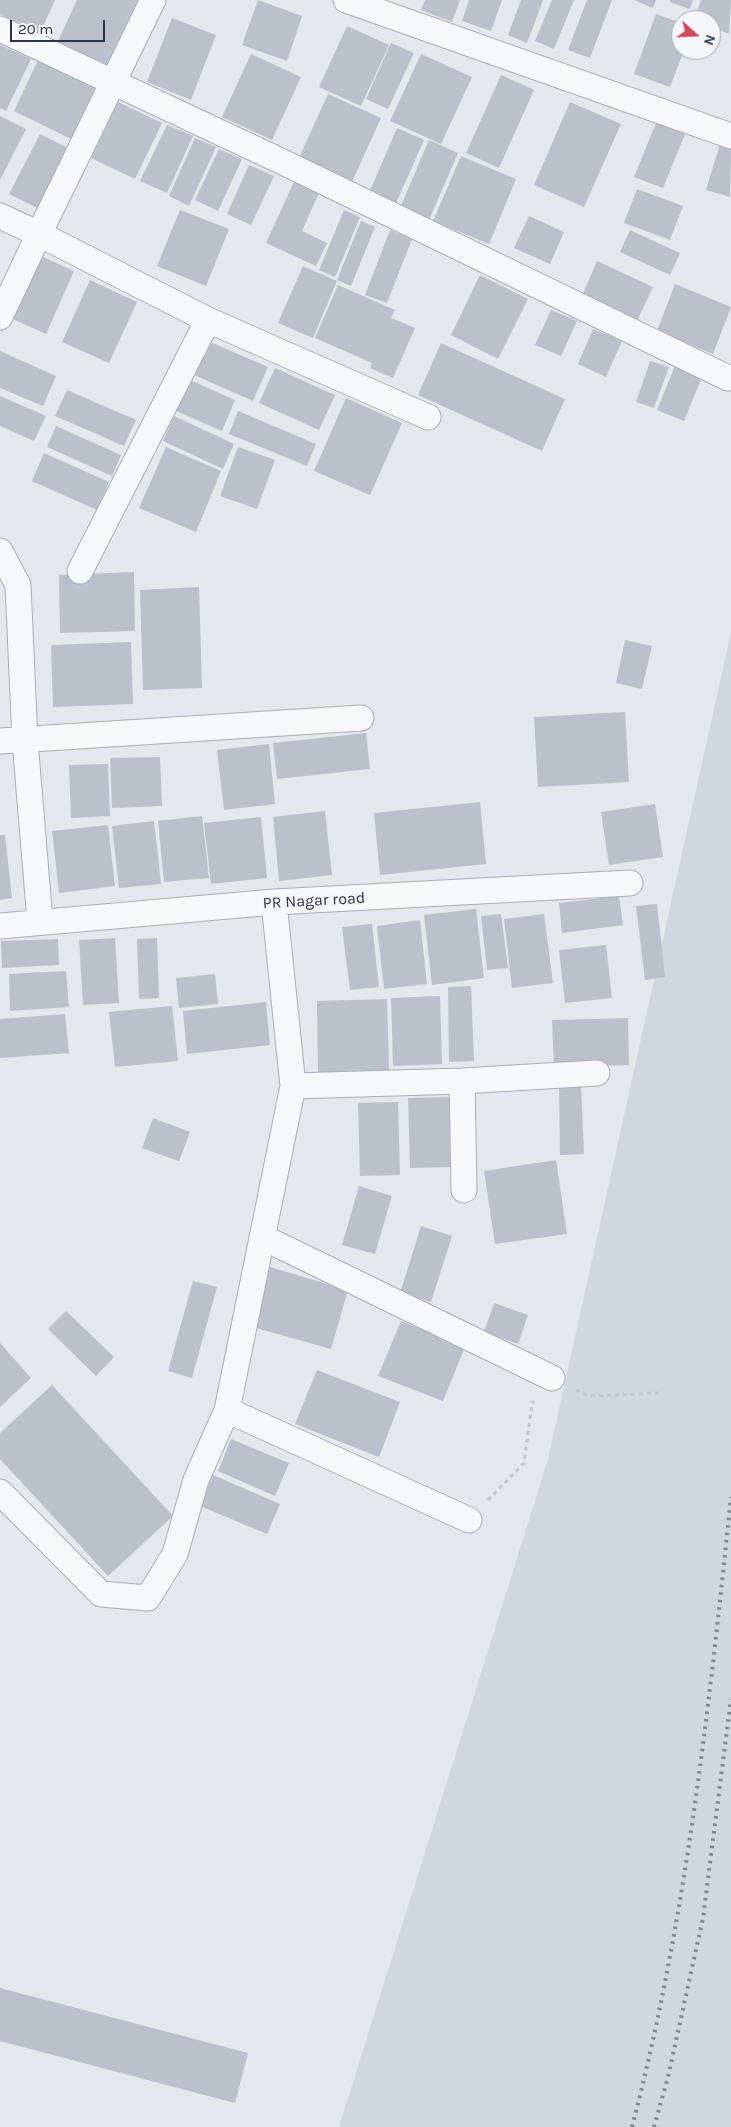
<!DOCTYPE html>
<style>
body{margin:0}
#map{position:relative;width:731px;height:2127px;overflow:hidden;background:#e4e7ec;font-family:Karla,sans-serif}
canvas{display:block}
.north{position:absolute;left:671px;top:10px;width:50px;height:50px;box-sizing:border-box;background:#f4f6f9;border:1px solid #a4a8b1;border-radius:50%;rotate:110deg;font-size:14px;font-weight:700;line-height:20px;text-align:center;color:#2b3445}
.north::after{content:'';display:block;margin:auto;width:18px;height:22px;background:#d1495b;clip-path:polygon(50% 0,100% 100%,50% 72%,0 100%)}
.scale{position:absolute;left:10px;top:20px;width:95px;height:22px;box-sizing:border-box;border:2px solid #2b3445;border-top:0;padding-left:6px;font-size:15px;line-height:18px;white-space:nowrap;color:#2b3445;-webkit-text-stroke:4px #f4f6f9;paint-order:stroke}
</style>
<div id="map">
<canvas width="731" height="2127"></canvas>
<div class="north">N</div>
<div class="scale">20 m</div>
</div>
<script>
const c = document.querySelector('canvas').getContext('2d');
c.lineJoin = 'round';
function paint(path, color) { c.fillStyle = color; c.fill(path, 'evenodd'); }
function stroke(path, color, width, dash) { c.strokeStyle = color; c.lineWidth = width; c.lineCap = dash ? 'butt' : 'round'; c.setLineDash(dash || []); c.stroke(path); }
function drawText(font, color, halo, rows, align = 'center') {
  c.font = font + ' Karla,sans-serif'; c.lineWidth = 5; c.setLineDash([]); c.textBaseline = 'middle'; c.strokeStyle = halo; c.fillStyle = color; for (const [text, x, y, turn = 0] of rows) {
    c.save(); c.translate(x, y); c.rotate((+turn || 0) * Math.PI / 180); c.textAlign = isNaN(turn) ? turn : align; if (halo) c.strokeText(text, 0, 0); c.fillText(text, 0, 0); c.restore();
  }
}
paint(new Path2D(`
 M731 632V2127H339L548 1459Z`), '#d2d6de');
paint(new Path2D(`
 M0 0H55L40 33 0 14Z
 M77 0H148L115 70 57 43Z
 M258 0 302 16 287 61 242 45Z
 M425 0H460L452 22 421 10Z
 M469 0H502L491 31 462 21Z
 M521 0H543L527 43 508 35Z
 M552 0H574L554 49 535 41Z
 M587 0H612L590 58 568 50Z
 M634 0H656L653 8Z
 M670 0H693L690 9 670 2Z
 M701 0H731L729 34 711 27V20H694Z
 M656 14 681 23V50H684L670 87 634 74Z
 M172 18 216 35 191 100 147 82Z
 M347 26 389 45 361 106 319 87Z
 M391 43 414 53 388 109 366 99Z
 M0 45 31 59 6 111 0 108Z
 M251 54 301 77 272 140 222 117Z
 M421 54 472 77 441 144 390 121Z
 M38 60 99 89 75 141 14 111Z
 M501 75 534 90 499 168 466 153Z
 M328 94 381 118 352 182 299 158Z
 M118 102 162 123 135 179 91 158Z
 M570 102 621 124 584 207 534 185Z
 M0 116 26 129 0 180Z
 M656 123 685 134 663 188 634 177Z
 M167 125 193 136 167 193 140 181Z
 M397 128 424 140 393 210 367 198Z
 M40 134 70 149 39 209 9 194Z
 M195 138 216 147 189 206 169 196Z
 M429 140 458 153 429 220 400 208Z
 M720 144 731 147 730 197 706 190Z
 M219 149 242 159 218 211 195 200Z
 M461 156 516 179 489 244 433 221Z
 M249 165 274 176 251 225 227 214Z
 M294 182 319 193 302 231 327 243 316 266 266 243Z
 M637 189 683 206 670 240 624 223Z
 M180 210 229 229 206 286 157 266Z
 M344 210 360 217 335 277 319 270Z
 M529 216 564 232 550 264 514 248Z
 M361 221 375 227 351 286 337 280Z
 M390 230 412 239 387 303 365 295Z
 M630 230 680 253 670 275 620 252Z
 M32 252 74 271 46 334 4 315Z
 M597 261 653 287 637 321 582 296Z
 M303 266 337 281 313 338 278 323Z
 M480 275 528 299 498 359 451 335Z
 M90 280 137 302 109 363 62 342Z
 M675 284 731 307 713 354 657 331Z
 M338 285 395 310 391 318 415 328 393 378 370 368 372 363 315 338Z
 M551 310 577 321 561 356 535 345Z
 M593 329 622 341 606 377 578 364Z
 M208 341 268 367 253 401 194 375Z
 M441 343 565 399 542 451 418 395Z
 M0 351 56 376 43 406 0 388Z
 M650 361 669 367 654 408 636 402Z
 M675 366 702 377 684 421 657 410Z
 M275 368 335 395 319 430 259 403Z
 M183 377 235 400 222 431 169 408Z
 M67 390 136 420 124 446 55 416Z
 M0 396 46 416 34 441 0 426Z
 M346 398 402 423 370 495 314 471Z
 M238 411 316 444 307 466 229 434Z
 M174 416 234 444 223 469 163 441Z
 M56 426 121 455 112 476 47 447Z
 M166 447 221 471 196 532 139 508Z
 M238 447 275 460 257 509 220 496Z
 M44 453 109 482 97 510 32 481Z
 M134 572 135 631 60 633 59 575Z
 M199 587 202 688 143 690 140 590Z
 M625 640 652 646 642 689 616 683Z
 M131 642 133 704 53 707 51 645Z
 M625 712 629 782 538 787 534 717Z
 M366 733 370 769 277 779 273 743Z
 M269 744 275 804 224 810 217 750Z
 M160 757 162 806 112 808 110 758Z
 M108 764 110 816 71 818 69 765Z
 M480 802 486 864 380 875 374 813Z
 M655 804 663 857 609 865 601 812Z
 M325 811 332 875 279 881 273 817Z
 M202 816 209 878 164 882 158 821Z
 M261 817 267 878 211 884 204 823Z
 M154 821 161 884 119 888 112 826Z
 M108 825 115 886 59 893 52 831Z
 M0 835H5L12 898 0 900Z
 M619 896 623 925 562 933 559 903Z
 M657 904 665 977 645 980 636 906Z
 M476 909 484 978 432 985 424 915Z
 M501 914 508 968 487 970 481 916Z
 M544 914 553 983 512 988 504 919Z
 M420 920 427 984 384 989 377 926Z
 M372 924 379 987 350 990 342 927Z
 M115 938 119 1003 83 1005 79 940Z
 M157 938 159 998 139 999 137 939Z
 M58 939 59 965 2 968 1 941Z
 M606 945 612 998 565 1003 559 950Z
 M66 971 69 1007 10 1011 9 974Z
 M215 974 218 1004 179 1008 176 978Z
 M471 986 474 1061 449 1062 448 987Z
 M440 996 442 1064 393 1066 391 998Z
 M387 999 389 1070 318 1073 317 1001Z
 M266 1002 270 1045 187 1054 183 1011Z
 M172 1006 178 1061 115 1067 109 1012Z
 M65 1014 69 1053 0 1058V1019Z
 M628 1018 629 1065 554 1067 552 1020Z
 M581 1086 584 1154 560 1155 559 1087Z
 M451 1097 453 1167 410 1168 408 1098Z
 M398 1102 400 1175 360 1176 358 1103Z
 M153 1118 190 1132 179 1161 142 1148Z
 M556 1160 567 1234 495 1244 484 1171Z
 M359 1186 392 1196 375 1254 342 1245Z
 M421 1226 452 1236 431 1302 400 1293Z
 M266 1266 348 1290 331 1349 249 1326Z
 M193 1281 217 1287 192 1378 168 1371Z
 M494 1303 528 1315 518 1344 484 1332Z
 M66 1311 114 1357 96 1376 48 1329Z
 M401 1321 465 1347 443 1401 378 1376Z
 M0 1343 31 1378 0 1407Z
 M317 1370 400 1402 379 1457 295 1424Z
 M52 1385 173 1516 108 1576 0 1459V1433Z
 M231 1439 289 1463 275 1496 218 1471Z
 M213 1475 280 1504 267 1534 200 1506Z
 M0 1988 248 2053 235 2103 0 2041Z`), '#bbc0ca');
const street = new Path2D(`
 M153 0 39 234 208 320 428 417
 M346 0 731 136
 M0 29 287 164 728 378
 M0 216 39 234 0 317
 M0 551 18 585 25 741 40 921
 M80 571 208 320
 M0 741 361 718
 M0 926 274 902 630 883
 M462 1081 464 1190
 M293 1086 462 1081 597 1073
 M262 1237 552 1378
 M227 1410 469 1520
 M0 1492 101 1594 148 1598 175 1554 196 1480 227 1410 293 1086 274 902`);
stroke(street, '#a9aeb7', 27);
stroke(new Path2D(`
 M576 1390 590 1396 659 1393
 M488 1500 524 1463 532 1404 534 1401`), '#c2c5cb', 3, [4, 4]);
stroke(street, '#f7f8fa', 25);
stroke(new Path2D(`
 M632 2127C686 1921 709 1708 731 1497
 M654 2127 668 2077 703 1918 731 1699`), '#7d8696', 4, [2.5, 5]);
drawText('16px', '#2b3445', '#f4f6f9', [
 ["PR Nagar road",314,901,-3]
]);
</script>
